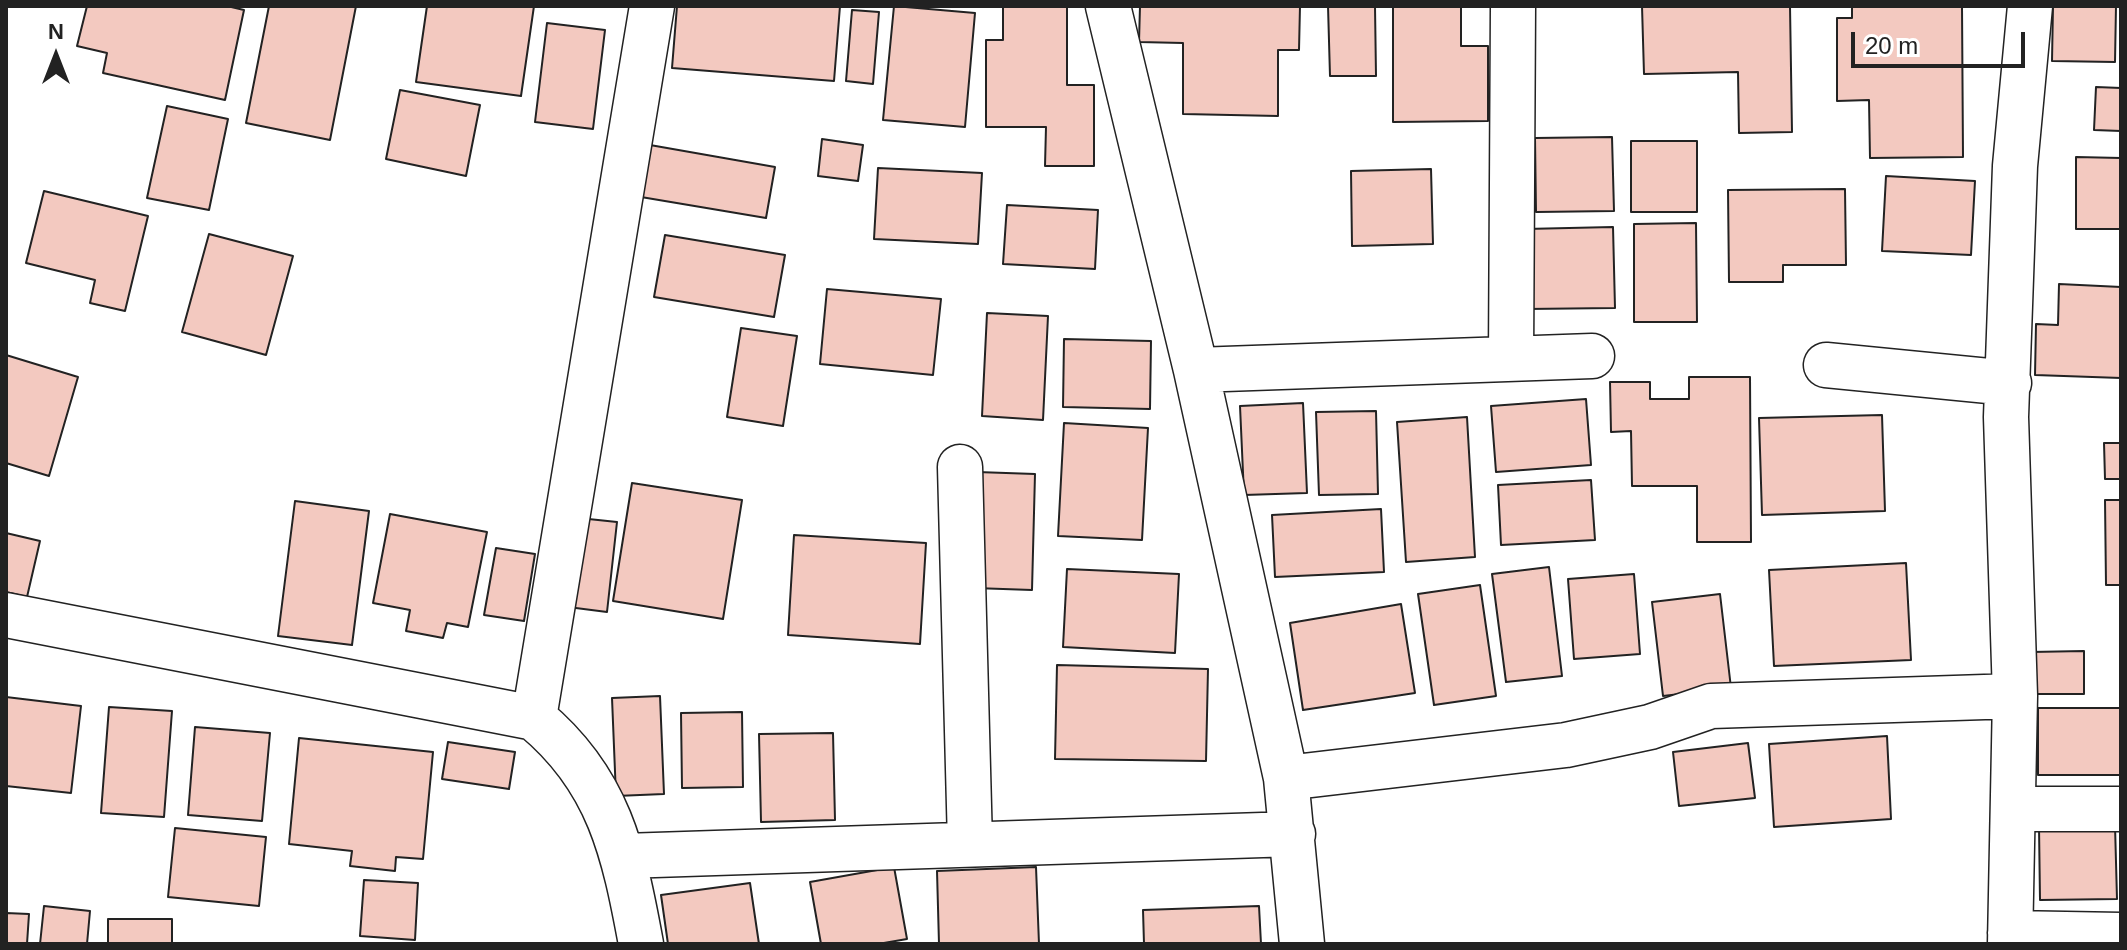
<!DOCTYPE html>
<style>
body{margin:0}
#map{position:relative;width:2127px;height:950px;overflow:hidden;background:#fff;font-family:Arial,sans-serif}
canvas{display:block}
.frame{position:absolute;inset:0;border:8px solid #222;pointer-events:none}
.north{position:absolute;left:16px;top:16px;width:80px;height:80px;-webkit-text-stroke:6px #fff;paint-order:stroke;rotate:0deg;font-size:22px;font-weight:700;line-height:32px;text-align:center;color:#222}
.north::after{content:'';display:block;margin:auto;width:28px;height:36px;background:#222;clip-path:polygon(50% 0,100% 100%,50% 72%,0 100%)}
.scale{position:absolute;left:1851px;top:32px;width:174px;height:36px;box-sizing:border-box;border:4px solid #222;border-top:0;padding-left:10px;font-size:24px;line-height:28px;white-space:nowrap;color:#222;-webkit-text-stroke:6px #fff;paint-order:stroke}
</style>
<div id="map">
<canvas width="2127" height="950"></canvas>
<div class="frame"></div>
<div class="north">N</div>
<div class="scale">20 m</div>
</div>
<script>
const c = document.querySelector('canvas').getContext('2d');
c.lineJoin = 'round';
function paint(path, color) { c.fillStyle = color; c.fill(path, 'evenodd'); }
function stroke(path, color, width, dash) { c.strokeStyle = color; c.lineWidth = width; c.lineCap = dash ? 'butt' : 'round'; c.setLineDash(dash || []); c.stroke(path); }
const building = new Path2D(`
 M87 6H227L244 10 225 100 103 73 107 53 77 46Z
 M269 6H356L330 140 246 123Z
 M427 6H534L521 96 416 82Z
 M677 6H840L834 81 672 68Z
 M894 6 975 13 965 127 883 120Z
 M1003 6H1067V85H1094V166H1045L1046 127H986V40H1003Z
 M1140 6H1300L1299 50H1278V116L1183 114V43L1139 42Z
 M1328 6H1375L1376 76H1330Z
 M1393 6H1461V46H1488V121L1393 122Z
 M1642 6H1790L1792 132 1739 133 1738 72 1644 74Z
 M1852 6H1962L1963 157 1870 158 1869 100 1837 101V18H1852Z
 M2053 6H2116L2115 62 2052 61Z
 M852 10 879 12 873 84 846 81Z
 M547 23 605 30 593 129 535 122Z
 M2096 87 2121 88V131L2094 130Z
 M400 90 480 105 466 176 386 159Z
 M167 106 228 119 209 210 147 198Z
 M1612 137 1614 211 1536 212 1535 138Z
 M822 139 863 145 858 181 818 176Z
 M1631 141H1697V212H1631Z
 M650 145 775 167 766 218 641 197Z
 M2076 157 2121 158V229H2076Z
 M878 168 982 173 978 244 874 239Z
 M1431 169 1433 244 1352 246 1351 171Z
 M1886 176 1975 181 1971 255 1882 251Z
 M1845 189 1846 265H1783V282H1729L1728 190Z
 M44 191 148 216 125 311 90 303 95 280 26 263Z
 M1007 205 1098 210 1095 269 1003 264Z
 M1696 223 1697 322H1634V224Z
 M1613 227 1615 308 1526 309 1525 229Z
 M209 234 293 256 266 355 182 332Z
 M665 235 785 255 774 317 654 297Z
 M2059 284 2121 287V378L2035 375 2036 324 2058 325Z
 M827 289 941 299 933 375 820 364Z
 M987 313 1048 316 1043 420 982 416Z
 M741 328 797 336 783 426 727 417Z
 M1064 339 1151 341 1150 409 1063 407Z
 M6 355 78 377 49 476 6 463Z
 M1689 377H1750L1751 542H1697V486H1632L1631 431 1611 432 1610 382H1650V399H1689Z
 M1586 399 1591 465 1496 472 1491 406Z
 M1303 403 1307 493 1244 495 1240 406Z
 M1376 411 1378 494 1319 495 1316 412Z
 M1882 415 1885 511 1762 515 1759 418Z
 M1467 417 1475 557 1406 562 1397 422Z
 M1064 423 1148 428 1142 540 1058 536Z
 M2104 443H2121V479H2105Z
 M977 472 1035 474 1032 590 974 588Z
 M1591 480 1595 540 1501 545 1498 485Z
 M632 483 742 500 723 619 613 601Z
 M2105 500H2121V585H2106Z
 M295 501 369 511 352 645 278 636Z
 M1381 509 1384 572 1275 577 1272 515Z
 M390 514 487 532 468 627 447 623 443 638 406 631 410 610 373 603Z
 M579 518 617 522 607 612 568 607Z
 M6 533 40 541 27 597 6 592Z
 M794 535 926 543 920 644 788 635Z
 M496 548 535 554 524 621 484 615Z
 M1906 563 1911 660 1774 666 1769 570Z
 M1549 567 1562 676 1506 682 1492 574Z
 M1067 569 1179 574 1175 653 1063 647Z
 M1634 574 1640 654 1574 659 1568 579Z
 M1480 585 1496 696 1434 705 1418 594Z
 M1720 594 1731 688 1663 696 1652 602Z
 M1401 604 1415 693 1303 710 1290 623Z
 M2084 651V694H2032L2031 652Z
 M1057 665 1208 669 1206 761 1055 759Z
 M660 696 664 794 616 796 612 698Z
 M6 697 81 706 71 793 6 786Z
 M109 707 172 711 164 817 101 813Z
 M2038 708H2121V775H2038Z
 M742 712 743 787 682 788 681 713Z
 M195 727 270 733 262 821 188 815Z
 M833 733 835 820 761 822 759 734Z
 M1887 736 1891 819 1774 827 1769 744Z
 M299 738 433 752 423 859 396 857 395 871 350 866 352 851 289 844Z
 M448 742 515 752 509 789 442 779Z
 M1748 743 1755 798 1679 806 1673 752Z
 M2115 825 2117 899 2040 900 2039 826Z
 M175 828 266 837 259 906 168 897Z
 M894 867 907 939 878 944H821L810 882Z
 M1036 867 1039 944H939L937 871Z
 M364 880 418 883 415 940 360 936Z
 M750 883 759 944H668L661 895Z
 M44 906 90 911 87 944H40Z
 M1259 906 1261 944H1144L1143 910Z
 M6 913 29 914 27 944H6Z
 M108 919H172V944H108Z`);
paint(building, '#f3c9c0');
stroke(building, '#222', 2);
const street = new Path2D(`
 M1108 6 1196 370 1286 778 1302 944
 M1511 359 1513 6
 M1826 365 2009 383
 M1196 370 1592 356
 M960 467 970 844
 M6 615 534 718
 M1286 778 1566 745 1650 727 1711 706 2015 696
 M2013 809H2121
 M624 856 1293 834
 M2010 933 2121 935
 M641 944C624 852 609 780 534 718L652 6
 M2010 944 2015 696 2006 417 2015 166 2030 6`);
stroke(street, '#222', 47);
stroke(street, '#fff', 44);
</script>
